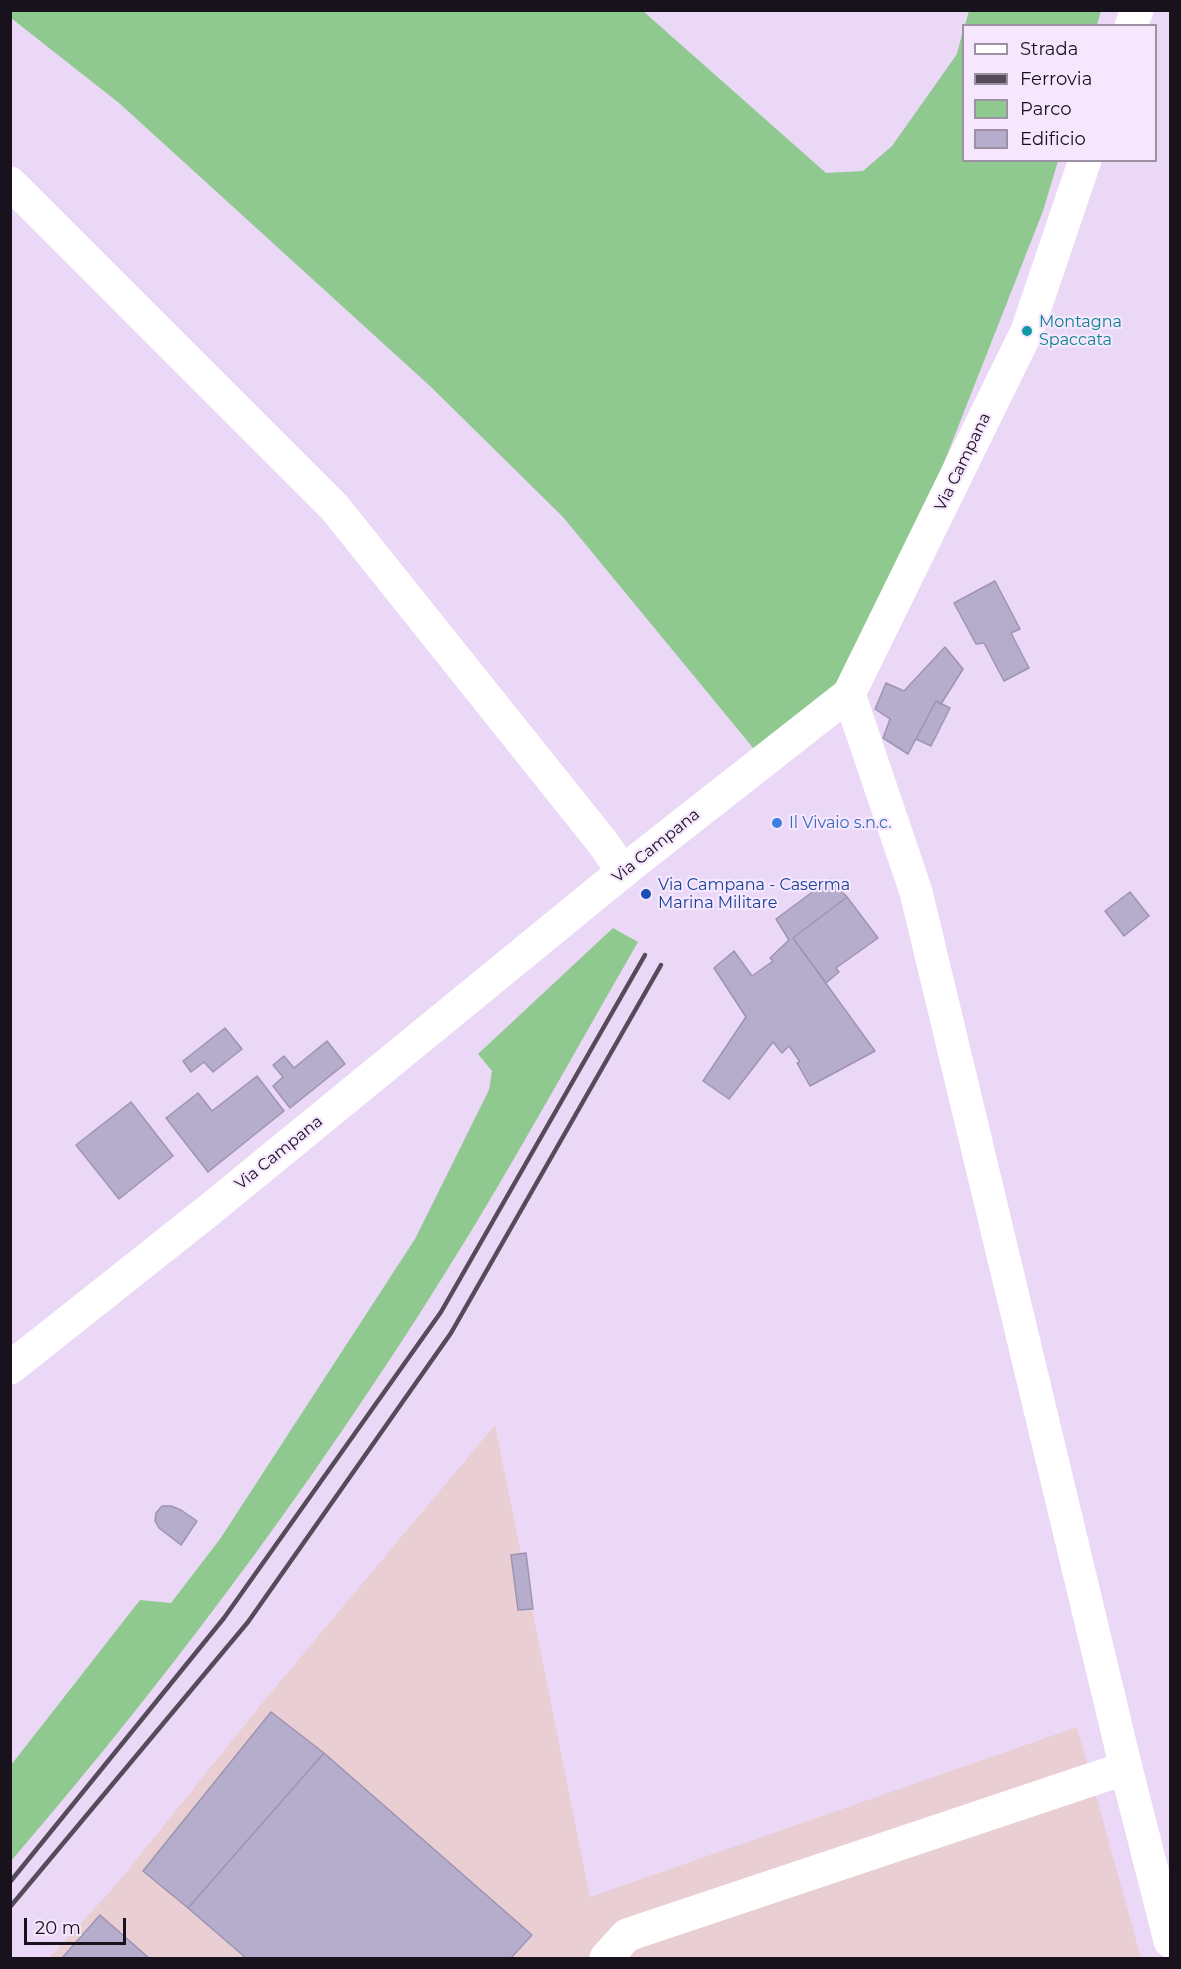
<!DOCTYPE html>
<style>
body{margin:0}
#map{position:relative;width:1181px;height:1969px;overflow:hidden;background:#ebd8f6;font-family:Montserrat,sans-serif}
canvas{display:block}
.frame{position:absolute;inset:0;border:12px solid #18121c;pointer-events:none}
.legend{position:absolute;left:962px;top:24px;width:195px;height:138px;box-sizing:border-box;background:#f6e7ff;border:2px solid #9d92a4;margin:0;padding:8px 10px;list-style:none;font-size:18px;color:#18121c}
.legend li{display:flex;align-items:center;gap:12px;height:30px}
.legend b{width:30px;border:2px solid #9d92a4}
.scale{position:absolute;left:24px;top:1918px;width:102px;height:27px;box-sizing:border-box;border:3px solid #18121c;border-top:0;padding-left:8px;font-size:18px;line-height:21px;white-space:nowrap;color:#18121c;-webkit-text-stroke:4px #f6e7ff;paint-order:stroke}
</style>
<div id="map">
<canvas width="1181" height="1969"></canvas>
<div class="frame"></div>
<ul class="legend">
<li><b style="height:8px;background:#fff"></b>Strada</li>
<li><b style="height:8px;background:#554b5b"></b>Ferrovia</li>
<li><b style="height:16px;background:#8fc990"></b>Parco</li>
<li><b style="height:16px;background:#b6adcd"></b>Edificio</li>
</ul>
<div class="scale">20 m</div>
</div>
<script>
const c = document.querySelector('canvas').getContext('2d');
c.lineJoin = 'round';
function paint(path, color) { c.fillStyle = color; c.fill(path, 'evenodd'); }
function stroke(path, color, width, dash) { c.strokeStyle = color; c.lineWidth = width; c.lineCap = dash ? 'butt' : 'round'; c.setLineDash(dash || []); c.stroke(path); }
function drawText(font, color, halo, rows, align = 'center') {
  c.font = font + ' Montserrat,sans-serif'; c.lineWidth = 4.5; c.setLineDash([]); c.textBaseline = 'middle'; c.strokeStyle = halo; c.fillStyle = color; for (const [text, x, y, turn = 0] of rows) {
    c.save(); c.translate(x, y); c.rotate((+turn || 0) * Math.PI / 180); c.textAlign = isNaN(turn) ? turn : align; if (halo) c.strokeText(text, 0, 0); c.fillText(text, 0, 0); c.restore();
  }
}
paint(new Path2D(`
 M495 1425 590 1897 1077 1727 1141 1958H49L115 1886 268 1696Z`), '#e9cfd3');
paint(new Path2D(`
 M10 11H643L826 173 863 171 892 146 957 54 963 30 964 160 1058 161 1043 211 910 549 837 683 754 749 563 517 431 387 119 103 11 18Z
 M969 11V10L1101 11 1097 25H965Z
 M613 928 638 942C582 1039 528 1137 470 1233 335 1454 180 1665 11 1861V1765L140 1600 171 1603 220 1539 415 1239 489 1090 492 1071 478 1054Z`), '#8fc990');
const building = new Path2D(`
 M995 581 1020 629 1011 633 1029 668 1004 681 984 643 976 644 954 603Z
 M945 647 963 669 941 704 936 701 908 754 883 738 890 719 875 709 886 683 904 691Z
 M936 701 950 708 931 746 916 739Z
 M830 879 847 897 793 938 875 1051 810 1086 797 1063 800 1062 789 1046 782 1053 773 1042 729 1099 703 1081 746 1017 714 968 734 951 752 976 773 961 770 958 789 940 776 919Z
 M1130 892 1149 916 1124 936 1105 911Z
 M847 897 878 938 836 968 839 972 826 983 793 938Z
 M225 1028 242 1049 213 1072 204 1062 191 1072 183 1061Z
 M327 1041 345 1064 290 1108 273 1086 283 1077 273 1065 284 1056 294 1068Z
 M257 1076 284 1111 208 1172 166 1118 198 1093 212 1111Z
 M131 1102 173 1156 119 1199 76 1145Z
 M162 1506H171L181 1510 197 1521 181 1545 159 1528 155 1521 156 1513Z
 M526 1553 533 1609 518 1610 511 1555Z
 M271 1712 324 1753 188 1908 143 1871Z
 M324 1753 532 1935 511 1958H246L188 1908Z
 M100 1915 149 1958H62Z`);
paint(building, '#b6adcd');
stroke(building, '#9c94b2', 1.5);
stroke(new Path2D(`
 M10 183 335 508 603 843 623 872
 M606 1958 627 1935 1126 1768`), '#fff', 33);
stroke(new Path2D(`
 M10 1368 208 1211 631 865 849 694`), '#fff', 33);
stroke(new Path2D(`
 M1131 26 1137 10
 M1085 160 1027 331 849 694 916 892 1126 1768 1170 1941`), '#fff', 33);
stroke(new Path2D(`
 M10 1882 224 1618 441 1312 645 955
 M10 1907 248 1622 451 1333 661 965`), '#554b5b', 4.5);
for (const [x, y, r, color] of [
 [1027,331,6,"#0f9aa8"],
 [777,823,6,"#3f7fe0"],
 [646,894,6,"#1a4fb4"]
]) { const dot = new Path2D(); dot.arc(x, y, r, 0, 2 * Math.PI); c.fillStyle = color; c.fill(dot); stroke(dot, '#f6e7ff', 2); }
drawText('16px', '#0d838f', '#f6e7ff', [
 ["Montagna",1039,322],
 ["Spaccata",1039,340]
], 'left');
drawText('16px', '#18121c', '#f6e7ff', [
 ["Via Campana",963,462,-64],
 ["Via Campana",656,846,-39],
 ["Via Campana",279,1153,-39]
]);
drawText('16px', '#366cbe', '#f6e7ff', [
 ["Il Vivaio s.n.c.",789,823]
], 'left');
drawText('16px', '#164399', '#f6e7ff', [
 ["Via Campana - Caserma",658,885],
 ["Marina Militare",658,903]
], 'left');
</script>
